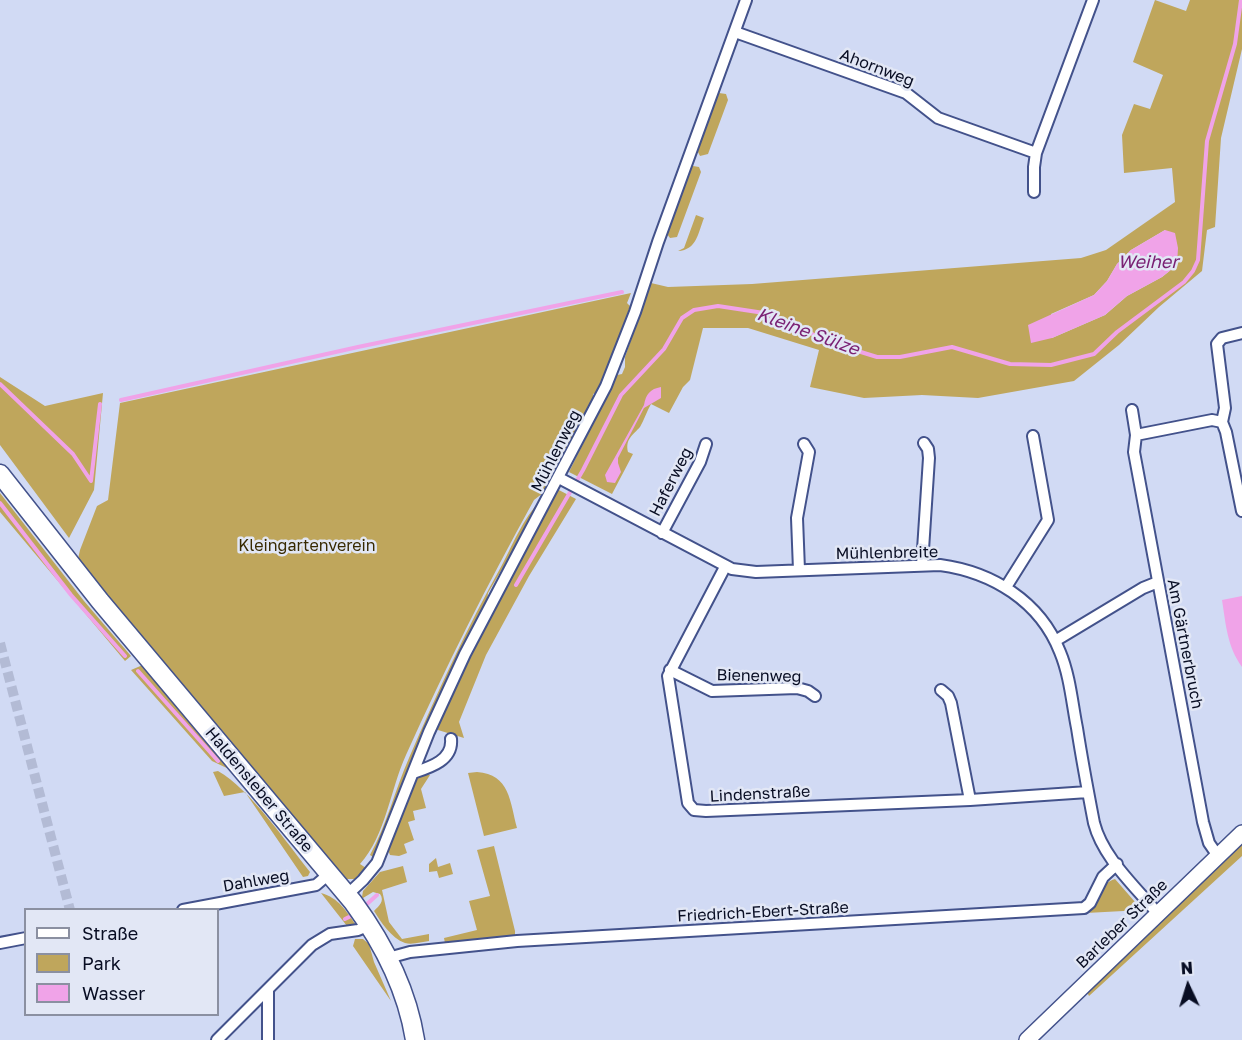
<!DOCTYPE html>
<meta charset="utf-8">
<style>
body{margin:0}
#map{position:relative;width:1242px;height:1040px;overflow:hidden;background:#d1daf4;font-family:"Golos Text",sans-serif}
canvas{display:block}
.legend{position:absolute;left:24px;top:908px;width:195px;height:108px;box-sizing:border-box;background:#e2e7f5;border:2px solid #8b90a1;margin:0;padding:8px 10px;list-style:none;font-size:18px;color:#080d23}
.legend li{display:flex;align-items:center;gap:12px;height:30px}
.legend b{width:30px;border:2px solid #8b90a1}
.north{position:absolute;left:1158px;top:956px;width:60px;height:60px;-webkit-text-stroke:4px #e2e7f5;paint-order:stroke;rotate:356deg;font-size:16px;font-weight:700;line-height:24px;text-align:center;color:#080d23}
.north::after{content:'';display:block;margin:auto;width:21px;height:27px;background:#080d23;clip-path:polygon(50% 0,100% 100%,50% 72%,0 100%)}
</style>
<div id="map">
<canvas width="1242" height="1040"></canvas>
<ul class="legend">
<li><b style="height:8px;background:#fff"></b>Straße</li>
<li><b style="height:16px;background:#bfa65c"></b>Park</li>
<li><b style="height:16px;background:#f0a3e8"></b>Wasser</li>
</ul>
<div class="north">N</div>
</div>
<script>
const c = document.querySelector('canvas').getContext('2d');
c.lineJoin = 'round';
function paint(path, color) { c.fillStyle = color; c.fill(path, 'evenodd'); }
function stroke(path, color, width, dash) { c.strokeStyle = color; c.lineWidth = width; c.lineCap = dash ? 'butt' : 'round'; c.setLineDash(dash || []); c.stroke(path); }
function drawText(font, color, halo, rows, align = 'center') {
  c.font = font + ' "Golos Text",sans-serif'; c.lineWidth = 5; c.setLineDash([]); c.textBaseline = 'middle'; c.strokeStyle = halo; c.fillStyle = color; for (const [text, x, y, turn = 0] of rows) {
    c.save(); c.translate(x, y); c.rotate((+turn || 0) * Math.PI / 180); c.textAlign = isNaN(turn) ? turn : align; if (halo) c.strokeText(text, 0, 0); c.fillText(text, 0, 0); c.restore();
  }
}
paint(new Path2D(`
 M1155 0 1186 11 1190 0H1242V49L1221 138 1215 227 1207 230 1202 271 1159 307 1119 345 1074 381 978 398 922 395 864 398 810 387 819 350 748 328H703L690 380 683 387 669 413 651 404C647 411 644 420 640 427 633 435 625 439 628 452L633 454 612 494 569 472 617 375 622 374 625 367V357L651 283 668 287 752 284 1081 258 1106 250 1175 202 1172 168 1124 173 1122 135 1134 104 1150 109 1163 75 1133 62ZM1165 230 1177 265 1162 277 1127 296 1105 315 1052 338 1051 314 1094 295 1107 281 1117 264 1131 250Z
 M719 93 726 94 728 100 708 154 700 156 697 150Z
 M693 166 699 167 701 172 677 237 670 238 667 234 668 229 689 169Z
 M696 215 704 218C698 233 697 250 678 251L684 248Z
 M631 293 627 303 630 306 627 319 599 392 593 394V400L543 493 534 500C488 583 445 668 406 755 390 790 386 835 360 864L366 868 356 879H345L155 657 78 559 80 550 97 506 108 500 120 403Z
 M0 377 45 406 103 393 94 490 69 538 0 445Z
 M557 489 576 499 529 576 486 655 459 722 464 738 438 730 436 727 467 657Z
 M0 493 84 601 131 656 125 661 0 512Z
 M545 496 488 593 487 603 381 845 373 857 370 855C387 824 395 790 409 758 437 693 467 627 502 565 514 542 525 514 545 496Z
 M145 664 313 866 312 869 231 770 212 761 131 670Z
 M218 771C250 789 286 842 310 872L308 876 303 877 245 792 224 796 213 772Z
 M477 772C510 774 510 802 517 828L484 836 468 773Z
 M423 773 430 775 421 789 426 808 413 811 415 820 408 822 414 840 404 844 407 853 399 856 390 855 387 848 417 777Z
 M1242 840V856L1089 996 1086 990Z
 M494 846 515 931V937L445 943 444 938 477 930 469 901 490 896 477 850Z
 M436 858 438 867 450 863 453 874 439 878 437 871 429 872V864Z
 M403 866 407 882 382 890 389 922 402 939 429 934V941C422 942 412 945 405 943 391 938 381 922 374 911 379 906 385 901 380 894L373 892 363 898 362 897 363 891 380 872Z
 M1115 879 1142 910 1086 913C1099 904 1099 883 1115 879Z
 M321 893C339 898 346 911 356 925L347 926Z
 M355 939H363L369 944 374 962 391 1001 353 946Z`), '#bfa65c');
paint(new Path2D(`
 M1165 230 1175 233 1178 248 1177 265 1162 277 1127 296 1105 315 1052 338 1031 343 1028 325 1094 295 1107 281 1117 264 1131 250Z
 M661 387V398L644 408 618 458V463L621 472 615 483 607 482 605 475 644 405C646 394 650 389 661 387Z
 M1242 596V667C1227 646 1226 625 1222 600Z`), '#f0a3e8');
stroke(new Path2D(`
 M0 384 73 454 91 481 100 404
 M121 400 358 347 622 292
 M0 503 71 595 125 656
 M516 585 583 470 621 395 664 349 682 318 694 310 718 306 764 313 835 344 877 357H900L952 347 1010 364 1051 365 1094 354 1117 332 1184 282 1193 271 1198 260 1207 141 1235 44 1241 0
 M138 671 218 761
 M367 904 377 895
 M345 919 349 917`), '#f0a3e8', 4);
stroke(new Path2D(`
 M0 643 70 910`), '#b3bbd5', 10, [10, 5]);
const street = new Path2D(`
 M735 32 906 93 938 118 1036 153 1093 0
 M1034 192V167L1036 153
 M1132 410 1136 435 1134 452 1203 822 1209 843 1218 856
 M1222 422 1225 408 1217 344 1222 338 1242 333
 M1136 435 1212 420 1222 422 1226 432 1242 511
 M559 478 732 569 756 572 940 565C992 572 1040 601 1060 652 1070 676 1072 703 1077 728 1082 760 1088 792 1094 823 1103 858 1135 886 1158 914
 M662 533 700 462 706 444
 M922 565 929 458 928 449 924 443
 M725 567 668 676 688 803 694 810 706 811 970 800 1088 792
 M799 570 797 518 809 452 804 444
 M1006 587 1048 520 1033 436
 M1055 641 1143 588 1158 582
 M670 670 712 691 797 688 808 691 815 696
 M941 690 948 696 951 703 970 800
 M413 773C431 767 453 760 451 739
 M348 894 363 880 377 863 429 732 465 654 606 386 635 312 658 242 746 0
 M183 910 316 885 330 873
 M0 943 26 938
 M388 958 410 952 517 941 1084 908 1090 903 1103 877 1117 864
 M268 989V1040
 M217 1040 312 945 330 934 358 930 370 925`);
const secondary = new Path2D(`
 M1027 1040 1242 833`);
const primary = new Path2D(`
 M0 474 100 601 353 902C383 943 407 989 415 1040`);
stroke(street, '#43528b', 14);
stroke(secondary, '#43528b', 18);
stroke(primary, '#43528b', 21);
stroke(street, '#fff', 10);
stroke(secondary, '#fff', 15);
stroke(primary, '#fff', 18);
drawText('16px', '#080d23', '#e2e7f5', [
 ["Ahornweg",877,68,21],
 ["Mühlenweg",556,451,-63],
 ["Haferweg",671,482,-63],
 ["Mühlenbreite",887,553,-1],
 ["Am Gärtnerbruch",1185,644,79],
 ["Bienenweg",759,676,1],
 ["Haldensleber Straße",259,790,50],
 ["Lindenstraße",760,794,-3],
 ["Dahlweg",256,881,-10],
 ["Friedrich-Ebert-Straße",763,912,-3],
 ["Barleber Straße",1122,924,-44]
]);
drawText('16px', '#372900', '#e2e7f5', [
 ["Kleingartenverein",307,546]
]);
drawText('italic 18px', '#7a2174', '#e2e7f5', [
 ["Weiher",1148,262],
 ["Kleine Sülze",808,332,20]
]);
</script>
